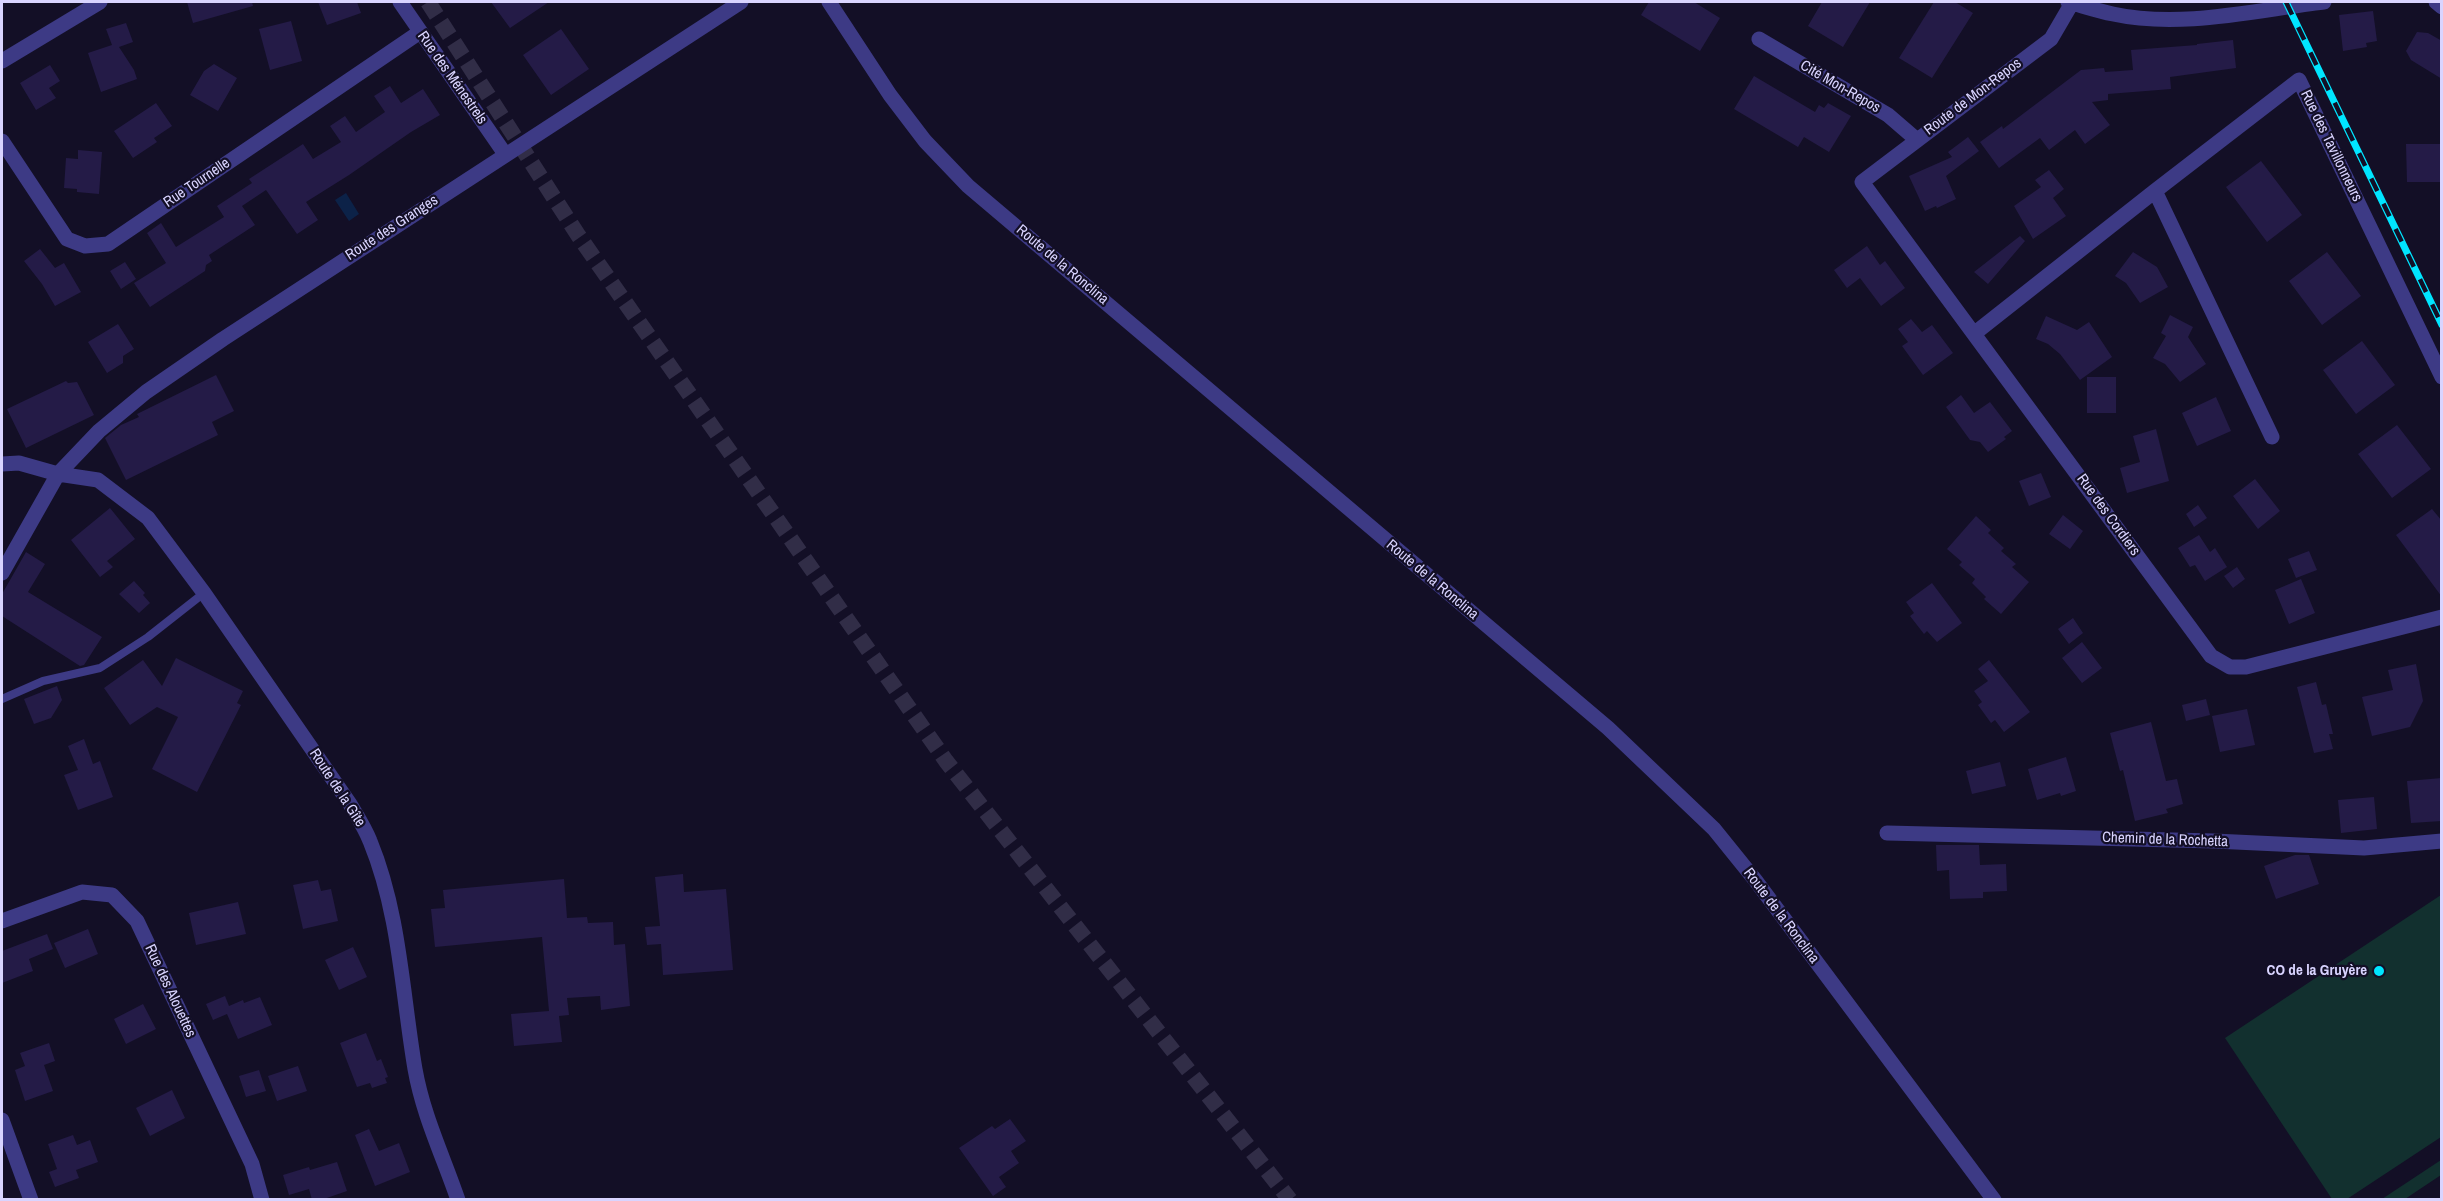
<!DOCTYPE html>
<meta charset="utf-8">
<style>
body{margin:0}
#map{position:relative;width:2443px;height:1201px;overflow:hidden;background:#130f26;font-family:"Archivo Narrow",sans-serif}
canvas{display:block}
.frame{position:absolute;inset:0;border:3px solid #d9d4ff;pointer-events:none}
</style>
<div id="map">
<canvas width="2443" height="1201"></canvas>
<div class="frame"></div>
</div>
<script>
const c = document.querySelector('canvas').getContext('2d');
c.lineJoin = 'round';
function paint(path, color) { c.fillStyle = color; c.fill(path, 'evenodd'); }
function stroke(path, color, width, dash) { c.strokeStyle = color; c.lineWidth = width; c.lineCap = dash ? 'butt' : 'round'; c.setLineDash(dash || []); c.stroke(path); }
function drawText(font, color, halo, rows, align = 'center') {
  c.font = font + ' "Archivo Narrow",sans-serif'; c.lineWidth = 4.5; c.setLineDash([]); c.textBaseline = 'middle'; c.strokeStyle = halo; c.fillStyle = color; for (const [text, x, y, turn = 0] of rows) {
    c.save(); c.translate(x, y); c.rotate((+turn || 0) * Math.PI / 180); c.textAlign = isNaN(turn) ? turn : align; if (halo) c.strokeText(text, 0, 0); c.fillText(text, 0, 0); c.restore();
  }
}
paint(new Path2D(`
 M2441 895V1137L2347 1199H2332L2225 1038Z
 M2441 1160V1175L2405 1199H2382Z`), '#12302f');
paint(new Path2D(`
 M346 193 359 214 349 221 335 200Z`), '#0c2248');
paint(new Path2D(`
 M187 2H252L253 6 193 23Z
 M318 2H357L361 13 327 25Z
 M491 2H549L510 28Z
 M1649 2H1694L1720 18 1700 51 1641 15Z
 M1822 2H1870L1843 47 1808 26Z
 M1934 2H1955L1973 13 1932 78 1899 58Z
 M2373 11 2377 41 2366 43 2367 47 2343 51 2339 15Z
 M291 21 302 61 270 70 259 29Z
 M126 23 133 42 119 47 134 70 137 79 101 92 88 53 112 45 106 29Z
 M561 29 589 69 551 95 523 55Z
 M2417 32 2428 33 2442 41V79L2411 60 2406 51Z
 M2233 40 2236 68 2170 77 2171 89 2108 94V100L2092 102 2110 125 2085 144 2075 130 2049 150 2040 138 1999 168 1980 142 2002 126 2003 129 2081 70 2104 68 2105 72 2133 70 2131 50 2197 45V44Z
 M214 64 237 78 218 111 190 95 204 71Z
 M50 65 60 81 49 88 56 98 36 110 20 83Z
 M1754 76 1815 112 1819 105 1824 108 1828 103 1851 116 1829 152 1804 137 1798 147 1734 109Z
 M390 86 401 103 423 89 440 115 411 132 349 175 306 202 318 220 297 234 266 190 242 206 255 225 209 255 212 261 206 265 205 271 150 307 134 283 166 263 147 233 161 223 176 247 224 217 217 206 252 183 249 179 303 144 313 159 341 142 330 126 345 116 356 132 385 112 374 96Z
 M156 103 172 126 154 138 157 142 133 158 114 131Z
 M1968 137 1979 151 1946 176 1956 199 1937 208 1936 206 1925 211 1909 176 1952 157 1948 152Z
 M2406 144H2442V182H2407Z
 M78 150 102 152 99 194 77 192V189L64 188 66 158 78 159Z
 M2261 161 2302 215 2267 242 2226 187Z
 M2049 170 2064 189 2053 198 2066 216 2033 239 2014 206 2041 187 2035 180Z
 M2020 236 2025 241 1988 284 1974 272Z
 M1867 246 1880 265 1885 261 1905 288 1881 306 1860 278 1847 288 1834 270Z
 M40 249 55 268 64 263 81 292 55 306 42 284 24 261Z
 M2133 252 2157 267 2168 287 2140 303 2126 283 2115 276Z
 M2327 252 2361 296 2322 325 2289 281Z
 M125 262 136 279 121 289 110 271Z
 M2170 315 2193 327 2188 337 2206 364 2180 382 2165 364 2153 358 2166 336 2161 333Z
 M2046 316 2077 330 2089 322 2112 357 2080 380 2060 354 2048 344 2036 339Z
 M1911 319 1922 332 1932 325 1953 353 1923 375 1902 346 1908 342 1898 329Z
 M118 324 134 349 123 356V363L107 373 88 342Z
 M2362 341 2395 385 2356 414 2323 370Z
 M216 375 234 411 212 422 218 435 126 480 105 438 121 425 139 417 137 414Z
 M2087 377H2116V413H2087Z
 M66 381 68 383 77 382 94 415 26 448 7 409Z
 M1961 395 1974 413 1990 402 2012 431 2004 437 2006 439 1988 452 1980 442 1970 440 1946 407Z
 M2216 397 2231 431 2197 446 2182 413Z
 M2397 425 2431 469 2392 498 2358 454Z
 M2156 429 2169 481 2127 493 2120 468 2140 462 2133 436Z
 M2041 473 2051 497 2029 506 2019 481Z
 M2255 479 2280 511 2258 529 2233 496Z
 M2198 505 2207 518 2194 527 2186 514Z
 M110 508 135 539 107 561 113 567 100 577 71 540Z
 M2432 509 2442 521V597L2396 535Z
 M2063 515 2083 531 2070 549 2049 534Z
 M1976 516 1991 530 1988 533 2004 548 2001 551 2016 564 2012 567 2029 582 2001 614 1984 599 1986 597 1972 583 1975 579 1959 565 1962 562 1947 549Z
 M2199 535 2210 552 2215 548 2227 567 2205 581 2195 565 2190 567 2178 548Z
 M2309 551 2317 570 2296 578 2288 559Z
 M26 552 45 564 28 592 102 637 84 665 80 666 2 616V594Z
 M2237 567 2245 579 2233 588 2224 576Z
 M2301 579 2315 613 2289 624 2275 590Z
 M134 581 145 593 143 595 150 603 139 613 119 594Z
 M1932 583 1962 623 1937 642 1927 631 1924 634 1910 616 1914 613 1906 602Z
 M2073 618 2083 633 2069 644 2058 629Z
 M2082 642 2102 668 2082 683 2062 658Z
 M176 658 243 691 237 703 241 705 197 792 152 769 178 717 157 707 130 725 104 688 143 660 162 686Z
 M1989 660 2030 712 2004 732 1995 720 1991 723 1978 705 1982 702 1974 691 1988 681 1978 669Z
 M2416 664 2423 701 2410 727 2372 736 2362 697 2393 690 2388 670Z
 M2316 682 2322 705 2326 704 2333 734H2329L2333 749 2314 753 2297 687Z
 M57 686 62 700 51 718 34 724 24 699Z
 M2206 699 2210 715 2186 721 2182 705Z
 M2247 709 2255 745 2220 752 2212 716Z
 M2151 722 2166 781 2177 779 2183 804 2166 809 2168 813 2135 821 2123 770 2120 771 2110 733Z
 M84 739 93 764 100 761 113 797 78 810 64 775 78 770 68 746Z
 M2066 757 2076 791 2061 796 2060 793 2037 800 2028 769Z
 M2000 762 2006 786 1972 794 1966 771Z
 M2442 778V821L2411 823 2407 781Z
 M2374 797 2377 829 2341 833 2338 800Z
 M1936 845H1979L1980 865 2006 864 2007 891 1983 892V898L1950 899 1949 870 1937 871Z
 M2295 855H2309L2319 884 2276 899 2264 866Z
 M683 874 684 892 726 889 733 970 663 975 661 944 647 945 645 927 660 926 655 877Z
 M564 879 567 918 587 917 588 923 613 922 614 945 625 944 630 1006 601 1010 600 996 567 998 569 1015 559 1016 562 1042 514 1046 511 1014 549 1011 542 937 435 947 431 909 445 908 443 890Z
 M318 880 321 891 331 889 338 921 303 929 293 885Z
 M238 902 246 934 196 945 189 913Z
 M88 929 98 954 65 968 54 943Z
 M47 934 53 949 29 959 33 971 2 983V951Z
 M353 947 367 977 339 990 325 960Z
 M225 996 229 1006 243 1000 244 1003 260 997 272 1025 238 1039 227 1014 213 1020 206 1004Z
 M143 1004 156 1029 126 1044 114 1019Z
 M366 1033 377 1061 381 1059 388 1077 385 1078 387 1083 372 1088 370 1083 357 1087 340 1043Z
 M49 1043 55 1061 44 1065 53 1091 25 1101 15 1070 25 1066 20 1053Z
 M298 1066 307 1091 277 1101 268 1076Z
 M259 1070 266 1091 246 1097 239 1076Z
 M172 1090 185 1118 150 1136 136 1108Z
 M1010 1119 1026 1141 1011 1151 1019 1163 999 1177 1006 1187 993 1196 959 1148 992 1126 995 1129Z
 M369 1129 379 1151 399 1143 410 1172 375 1186 355 1135Z
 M73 1135 77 1145 90 1140 98 1162 76 1170 79 1178 55 1187 49 1172 57 1169 48 1144Z
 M337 1162 347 1191 321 1200H312L309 1189 289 1195 283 1175 309 1167 310 1170Z`), '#241b47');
stroke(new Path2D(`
 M428 2 578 235 946 761 1290 1200`), '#312d47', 16, [16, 8]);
stroke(new Path2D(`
 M2 699 43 681 100 668 148 637 204 593`), '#3d3a85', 8);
stroke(new Path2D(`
 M400 2 505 154
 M2068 2C2083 6 2098 11 2113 14 2181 29 2256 10 2324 2
 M2436 2 2442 7
 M2072 3 2051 39 1862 182 2211 656 2230 667H2246L2442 617
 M1759 39 1888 115 1917 140
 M2 61 100 2
 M2 141 67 239 85 246 108 244 420 32
 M2155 191 2272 437
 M1975 333 2155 191 2299 80 2442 377
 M2 464 19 463 58 474 98 480 148 518 204 593 350 804C357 816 365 828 370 841 400 914 402 993 415 1069 423 1115 443 1156 458 1200
 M2 573 58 474 99 431 146 392 223 339 741 2
 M1887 833 2214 841 2364 848 2442 841
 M2 921 82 892 112 895 137 921 252 1164 262 1200
 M2 1120 31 1200`), '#3d3a85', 15);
stroke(new Path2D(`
 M829 2 890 95 925 141 968 186 1608 728 1714 829 1756 881 1994 1200`), '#3d3a85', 15);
const rail = new Path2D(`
 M2286 2 2442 325`);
stroke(rail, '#00e5ff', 7);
stroke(rail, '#130f26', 4.5, [14]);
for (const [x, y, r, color] of [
 [2379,971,6,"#00e5ff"]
]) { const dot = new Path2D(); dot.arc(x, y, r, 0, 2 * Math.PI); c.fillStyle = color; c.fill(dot); stroke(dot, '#130f26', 2); }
drawText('15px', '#d9d4ff', '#130f26', [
 ["Rue des Ménestrels",452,78,55],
 ["Cité Mon-Repos",1840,87,30],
 ["Route de Mon-Repos",1973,97,-37],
 ["Rue des Tavillonneurs",2331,146,64],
 ["Rue Tournelle",197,183,-34],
 ["Route des Granges",392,228,-33],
 ["Route de la Ronclina",1062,265,40],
 ["Rue des Cordiers",2108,515,54],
 ["Route de la Ronclina",1432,580,40],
 ["Route de la Gîte",337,788,57],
 ["Chemin de la Rochetta",2165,840,2],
 ["Route de la Ronclina",1781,916,53],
 ["Rue des Alouettes",170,991,65]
]);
drawText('bold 15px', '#d9d4ff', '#130f26', [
 ["CO de la Gruyère",2367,971]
], 'right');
</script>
